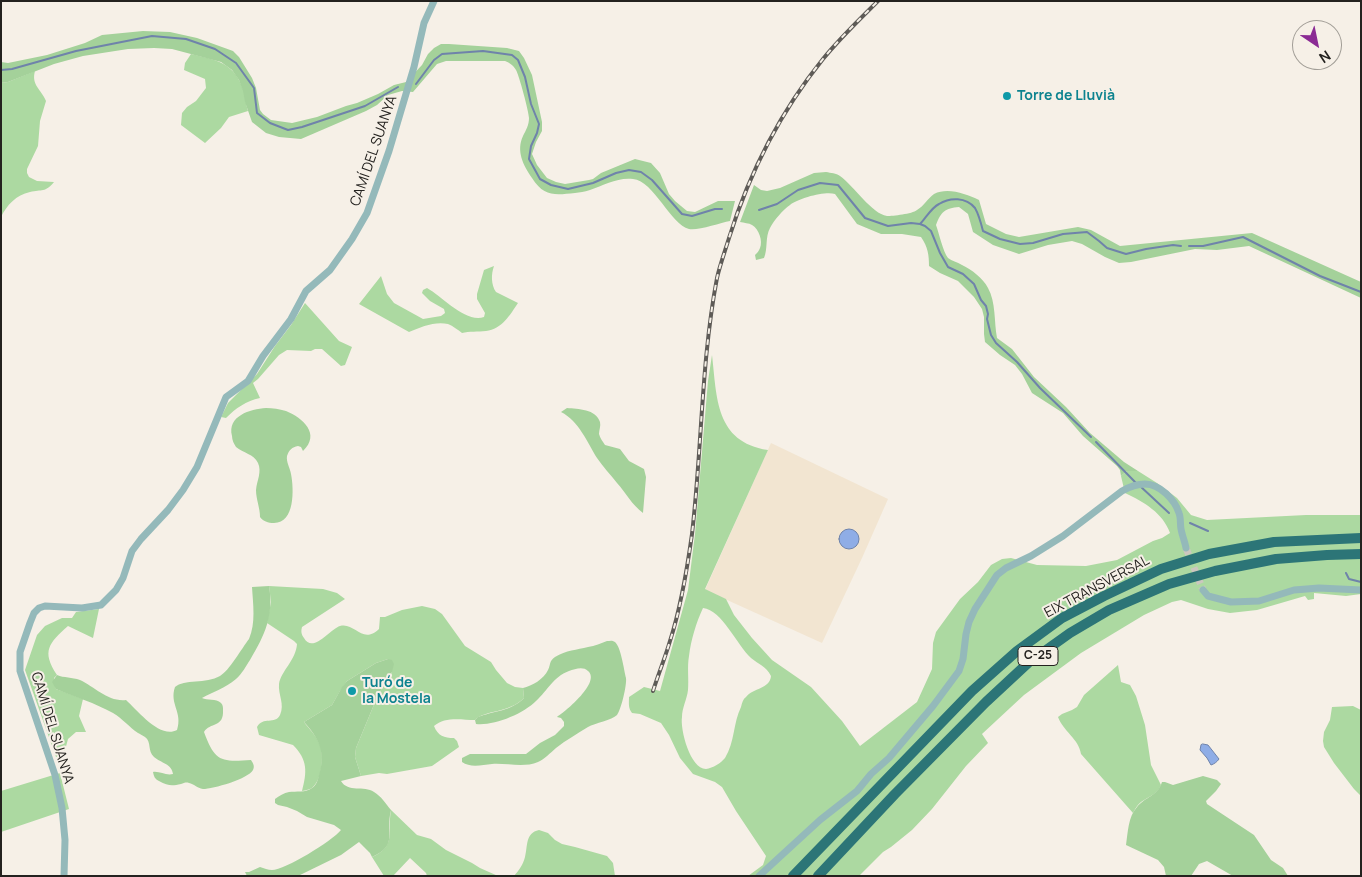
<!DOCTYPE html>
<meta charset="utf-8">
<style>
body{margin:0}
#map{position:relative;width:1362px;height:877px;overflow:hidden;background:#f6f0e7;font-family:Manrope,sans-serif}
canvas{display:block}
.frame{position:absolute;inset:0;border:2px solid #24221f;pointer-events:none}
.north{position:absolute;left:1292px;top:20px;width:50px;height:50px;box-sizing:border-box;background:#f6f0e7;border:1px solid #a29e97;border-radius:50%;rotate:146deg;font-size:14px;font-weight:700;line-height:20px;text-align:center;color:#24221f}
.north::after{content:'';display:block;margin:auto;width:18px;height:22px;background:#8b2b94;clip-path:polygon(50% 0,100% 100%,50% 72%,0 100%)}
</style>
<div id="map">
<canvas width="1362" height="877"></canvas>
<div class="frame"></div>
<div class="north">N</div>
</div>
<script>
const c = document.querySelector('canvas').getContext('2d');
c.lineJoin = 'round';
function paint(path, color) { c.fillStyle = color; c.fill(path, 'evenodd'); }
function stroke(path, color, width, dash) { c.strokeStyle = color; c.lineWidth = width; c.lineCap = dash ? 'butt' : 'round'; c.setLineDash(dash || []); c.stroke(path); }
function drawText(font, color, halo, rows, align = 'center') {
  c.font = font + ' Manrope,sans-serif'; c.lineWidth = 4; c.setLineDash([]); c.textBaseline = 'middle'; c.strokeStyle = halo; c.fillStyle = color; for (const [text, x, y, turn = 0] of rows) {
    c.save(); c.translate(x, y); c.rotate((+turn || 0) * Math.PI / 180); c.textAlign = isNaN(turn) ? turn : align; if (halo) c.strokeText(text, 0, 0); c.fillText(text, 0, 0); c.restore();
  }
}
paint(new Path2D(`
 M771 443 888 499 862 558 822 643 705 590Z`), '#f2e5d1');
paint(new Path2D(`
 M191 54C216 60 235 62 244 92 245 98 246 105 248 111L229 117 221 128 205 143 181 125 182 113 187 107 196 101 206 88 205 79 184 70 185 63Z
 M35 71C31 85 41 89 46 101L40 121 38 146 27 169V173L29 177 37 181 54 182C45 193 42 189 30 192 16 195 7 205 1 217V83L8 82Z
 M494 266C491 274 491 285 496 292L518 303C510 315 502 329 486 331 478 332 469 331 462 333 458 330 453 326 448 324 435 321 421 327 409 332L359 304 381 276 387 294 394 303 423 319 441 316 445 313 444 309 430 301 422 293 423 290 427 288C443 297 465 323 484 317L485 313 477 299V294L484 270Z
 M305 303 339 341 352 347 345 365 341 366 322 349H315L311 351 287 350 279 355 258 379 253 383 260 398C246 401 236 408 226 418L221 417 228 403 257 374 275 346 291 325Z
 M712 355C717 397 715 442 768 450L705 589 726 599 734 615 752 638 772 660 811 687 842 721 860 746 917 702 932 669 933 643 936 632 960 599 978 582 991 565 1002 559 1011 558 1037 565 1086 566 1117 560 1153 541 1162 538 1170 533C1163 513 1144 502 1125 493L1121 476 1127 471H1138L1157 483 1177 498 1191 515 1207 520 1306 515H1361V594L1346 596 1314 593V599L1308 600 1305 596 1257 610 1230 613 1208 609 1181 600 1172 602 1144 615 1081 653 1024 695 982 734 988 743 966 766 932 809 912 830 891 847 883 852 859 876H748L763 865 766 856 736 811 722 787 715 782 693 774 680 758 669 735 661 723 640 714 632 713C628 708 629 703 629 697L644 687 660 691 688 590 695 534 708 381ZM703 608C722 610 737 645 751 658 758 664 766 666 771 676 770 689 753 688 746 697 743 699 742 703 741 707 733 723 735 742 725 758 721 763 713 768 706 769 690 769 680 729 682 717 682 708 687 699 688 690 689 679 687 667 689 656 691 640 696 623 703 608Z
 M269 586 323 589 337 593 345 599 302 627C301 631 301 634 304 638 313 654 330 629 340 626 355 622 362 645 379 629L380 617H385L402 610 422 606 435 609 442 614 465 646 491 662 496 670 507 683 515 687 523 688 524 698C510 713 484 710 475 720 462 720 445 716 434 726 438 736 444 738 454 738L457 741 459 747 432 766 387 774 379 773 361 776 355 757 356 748 378 695 392 672 388 659 376 663 347 681 340 691 332 705 304 722C310 730 316 735 320 745 324 755 322 779 313 787 310 790 306 790 302 791 307 772 308 760 293 745L259 735 257 727C263 716 275 725 280 715 285 704 278 695 279 684 281 671 296 660 297 644L294 641 267 623 271 602Z
 M99 609 93 638 68 626C49 643 41 651 57 675L54 678 56 689 83 699 79 716 86 732H76L68 739 64 754 56 757 25 670 37 635 45 626 62 618H72L76 612Z
 M1118 665 1121 682 1130 685 1136 696 1145 725 1151 765 1161 785C1158 794 1148 797 1141 802 1137 805 1135 809 1133 813L1081 754C1079 739 1063 731 1058 717L1062 714 1072 710 1077 707 1084 695Z
 M1353 706 1361 710V796L1354 789 1334 763 1324 747 1323 741 1324 732 1330 720 1332 707Z
 M60 773 69 809 1 832V791Z
 M391 810 417 835 431 839 446 850 472 863 480 868 498 876H427L426 873 410 858 393 876H384L372 857C397 846 387 832 391 810Z
 M539 830 548 833 555 840 562 844 575 847 607 856 613 863 615 876H514C519 870 523 865 525 857 528 846 525 833 539 830Z`), '#acd9a1');
paint(new Path2D(`
 M143 31 170 32 197 38 233 51 239 57 252 78 256 88 260 110 263 114 271 120 292 123 317 117 346 106 357 103 378 94 394 85 406 82 422 65 428 54 434 48 441 44H449L507 48 519 51 524 58 532 75 542 122V131L536 142 532 154 537 165 547 178 556 182 565 184 589 180 593 179 601 173 635 159 651 163 660 173 669 194 675 201 687 211 695 212 718 201H735L730 221C720 223 697 231 689 229 671 225 654 181 633 179 618 177 604 185 590 190 584 192 580 192 575 193 555 195 544 197 532 178 523 165 516 151 523 136 526 130 529 125 529 118 529 112 519 75 516 70 513 65 510 63 505 61H446L437 64 413 92 402 91 388 95 377 105 366 111 301 139 279 137 266 133 252 122 245 102 243 91 239 80 232 70 221 62 172 49 154 48 128 49 83 56 54 64 8 82 1 83V62L8 63 47 55 85 43 102 35Z
 M826 172C831 173 836 173 840 176 854 186 872 214 887 216 893 216 912 214 917 210 924 206 928 198 934 194 948 187 966 194 979 200L986 224 1006 234 1019 237 1078 227 1091 230 1120 246 1252 233 1361 282V298L1249 246 1217 250 1195 249 1131 262 1119 263 1105 257 1082 244 1072 241 1048 245 1019 254 993 245 973 232 968 214 959 207C945 208 941 212 936 225 939 233 943 252 948 258 952 261 957 262 962 265 972 270 983 278 988 288 996 302 994 322 997 338L1012 349 1034 377 1066 407 1090 433 1124 462 1138 471H1127L1121 476 1120 470 1117 466 1083 436 1063 413 1032 393 1022 374 1015 365 1000 355 985 342 984 334V317L982 309 974 297 958 281 940 273 929 266C929 255 928 247 921 237L902 234H881L857 224 835 194C825 191 799 198 790 205 783 210 774 220 770 228 765 237 768 249 764 258L756 260 755 255C757 253 759 251 760 248 763 241 759 229 752 225 749 223 744 223 740 222L754 185 761 190 767 191 780 188 814 173Z
 M266 408C273 408 279 409 286 411 303 418 321 434 303 451L301 447 298 446C292 447 289 450 287 456 286 462 290 468 291 474 294 489 295 523 274 523 268 523 263 521 260 517 260 508 256 499 256 490 257 480 262 472 258 463 254 454 243 453 236 447 234 444 232 440 232 436 227 416 250 409 266 408Z
 M567 408C578 409 596 409 600 422 601 426 599 430 599 434 600 438 603 442 605 445L620 449 629 461 644 469 646 477 643 513C632 505 626 493 617 483 611 475 603 467 597 458 587 442 579 421 561 412Z
 M269 586C274 615 265 635 250 660 246 666 242 674 236 679 225 688 213 692 202 698 207 701 216 698 221 703 223 705 223 707 223 710 224 728 210 722 204 732 215 762 221 762 251 760 253 763 255 766 253 770 248 779 213 789 203 789 197 788 194 784 189 783 186 782 184 783 181 784 172 786 168 786 159 781 155 779 154 777 153 772 160 771 166 776 173 774 172 764 161 763 154 757 147 751 152 742 145 737 142 735 140 734 138 733 129 727 123 719 113 713 95 703 75 697 56 689L52 682 57 675C64 678 72 677 80 680 95 687 108 702 126 700 138 711 160 739 177 730 183 712 169 704 175 687 184 679 206 684 220 676 229 671 242 648 249 639 256 623 253 604 252 587Z
 M607 641C610 641 612 640 615 642 621 647 624 670 626 678 627 685 621 710 617 715 612 720 595 723 588 727 577 734 566 740 556 748 550 753 545 759 538 762 524 768 507 763 492 764 482 765 470 768 462 762V758L470 754H526L540 743 555 735 564 726V722L561 718 557 717C566 711 601 682 588 671 583 666 575 669 569 671 553 677 548 690 536 701 523 714 494 726 476 724L475 720 478 717C493 711 512 711 524 698L523 688C532 686 544 679 548 670 551 664 549 661 555 657 566 650 577 650 588 647 595 646 601 643 607 641Z
 M388 659 392 660 394 664 392 672 378 695 356 748 355 757 361 776 341 781C348 793 364 785 374 792 381 796 386 804 391 810 385 833 399 845 372 857L370 853 359 842 341 855 298 876H247L245 872H249L260 867C264 868 268 870 272 870 285 870 332 841 341 830L334 825 307 817 297 811 287 807 278 805 275 803V799C279 796 284 793 289 792 296 791 306 793 312 788 316 786 318 780 319 775 326 753 319 738 304 722L332 705 342 687 347 681 376 663Z
 M1203 776 1217 780 1221 784 1216 791 1206 801 1207 804 1254 835 1271 860 1283 868 1288 876H1233L1207 861 1199 864 1191 876H1166L1164 867 1158 860 1126 845C1128 832 1128 817 1137 807 1146 796 1157 797 1162 782H1165L1173 785Z`), '#a4d19a');
const water = new Path2D(`
 M839 539a10 10 0 1 1 20 0a10 10 0 1 1-20 0Z
 M1203 744 1208 745 1219 759C1217 762 1214 764 1211 765L1207 758 1200 750 1201 745Z`);
paint(water, '#8fade6');
stroke(water, '#6f83aa', 1);
stroke(new Path2D(`
 M1 70 12 69 76 51 152 36 186 39 215 49 236 63 254 88 257 113 270 123 288 130 302 127 365 106 398 87
 M416 84 434 60 442 54 483 51 512 55 518 60 525 77 531 104 539 124 537 133 531 146 529 159 540 179 551 185 568 189 593 183 616 173 629 170 641 172 652 180 682 214 692 216 715 209H722
 M759 210 777 204 798 190 820 183 838 185 865 218 888 226 911 223 920 224 925 226 931 231 940 253 948 267 963 274 974 284 981 300 986 306 988 314 987 319 991 335 996 343 1017 362 1040 388 1091 437
 M920 224C926 218 931 208 939 204 950 197 966 197 975 208 979 215 981 223 983 231L1000 239 1020 244 1033 243 1063 234 1087 232 1099 241 1107 248 1126 254 1146 249 1173 245 1181 246
 M1189 246H1203L1243 237 1320 276 1361 292
 M1096 442 1136 483
 M1140 486 1169 513
 M1190 523 1208 531
 M1346 573 1349 579 1361 582`), '#6f83aa', 2);
stroke(new Path2D(`
 M1186 548 1203 590`), '#ccc7bf', 7, [7, 3.5]);
stroke(new Path2D(`
 M1203 590 1208 596 1231 602 1259 601 1294 590 1319 588 1361 590
 M64 876 65 840 62 808 55 775 20 671V652L30 623 34 613 39 608 45 606 82 608 101 605 116 590 123 578 132 551 141 539 168 510 183 490 197 467 226 397 248 381 263 356 291 319 306 291 330 270 352 239 367 213 389 151 414 67 424 23 434 1
 M759 876 820 820 857 791 871 774 889 758 933 706 959 671 963 659 966 634 969 622 975 609 997 575 1006 568 1031 556 1063 536 1122 491C1129 487 1137 484 1145 484 1160 484 1175 500 1179 513 1181 518 1180 524 1181 529 1182 535 1185 542 1186 548`), '#94b9ba', 7);
stroke(new Path2D(`
 M793 876 972 691 1017 651 1062 618 1104 596 1161 569 1209 554 1274 542 1361 538
 M818 876 895 794 986 702 1028 663 1070 633 1109 610 1169 584 1215 571 1276 559 1327 555 1361 554`), '#2c7577', 10);
const rail = new Path2D(`
 M653 691C658 675 665 658 670 641 681 607 687 570 692 534 702 449 701 362 717 278 720 265 725 251 729 238 749 174 781 111 823 59 840 38 859 20 878 1`);
stroke(rail, '#5e5b57', 4);
stroke(rail, '#f6f0e7', 2, [5.5]);
for (const [x, y, r, color] of [
 [1007,96,5,"#0f9aa8"],
 [352,691,5,"#0f9aa8"]
]) { const dot = new Path2D(); dot.arc(x, y, r, 0, 2 * Math.PI); c.fillStyle = color; c.fill(dot); stroke(dot, '#f6f0e7', 2); }
for (const [x, y, w] of [
 [1038,656,40]
]) { const box = new Path2D(); box.roundRect(x - w / 2, y - 9.5, w, 19, 4); c.fillStyle = '#f6f0e7'; c.fill(box); stroke(box, '#24221f', 1); }
drawText('bold 12px', '#24221f', null, [
 ["C-25",1038,656]
]);
drawText('bold 14px', '#0d838f', '#f6f0e7', [
 ["Torre de Lluvià",1017,96],
 ["Turó de",362,683],
 ["la Mostela",362,699]
], 'left');
drawText('14px', '#24221f', '#f6f0e7', [
 ["CAMÍ DEL SUANYA",374,151,-71],
 ["EIX TRANSVERSAL",1097,587,-28],
 ["CAMÍ DEL SUANYA",52,728,73]
]);
</script>
